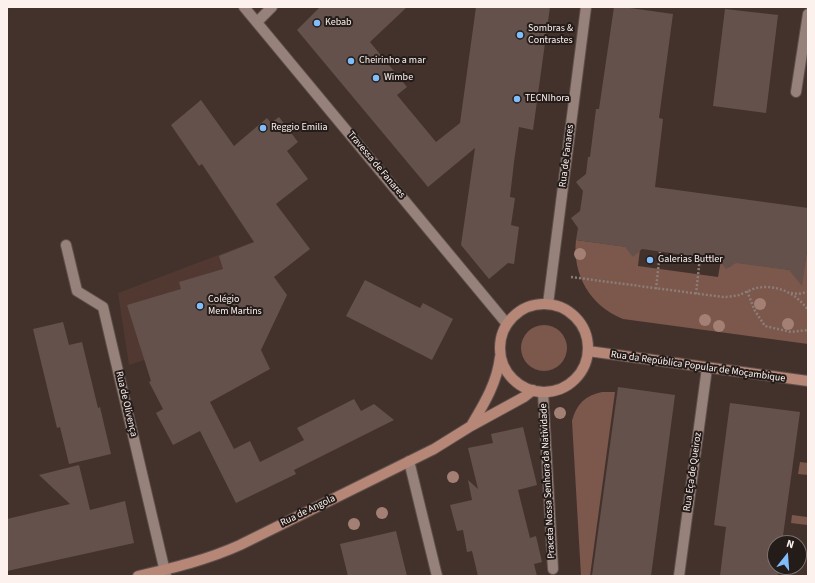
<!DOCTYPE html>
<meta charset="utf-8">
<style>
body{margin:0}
#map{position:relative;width:815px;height:583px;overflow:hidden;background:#43322c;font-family:"Source Sans 3",sans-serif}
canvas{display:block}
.frame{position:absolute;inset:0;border:8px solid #fdf1ee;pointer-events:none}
.north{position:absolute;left:767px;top:535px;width:40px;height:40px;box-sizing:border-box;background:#241c19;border:1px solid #7b716e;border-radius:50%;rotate:17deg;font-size:11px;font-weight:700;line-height:16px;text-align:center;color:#fdf1ee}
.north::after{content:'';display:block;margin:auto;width:14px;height:18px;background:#80bdfa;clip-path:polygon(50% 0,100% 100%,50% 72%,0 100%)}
</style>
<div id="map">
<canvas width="815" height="583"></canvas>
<div class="frame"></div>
<div class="north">N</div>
</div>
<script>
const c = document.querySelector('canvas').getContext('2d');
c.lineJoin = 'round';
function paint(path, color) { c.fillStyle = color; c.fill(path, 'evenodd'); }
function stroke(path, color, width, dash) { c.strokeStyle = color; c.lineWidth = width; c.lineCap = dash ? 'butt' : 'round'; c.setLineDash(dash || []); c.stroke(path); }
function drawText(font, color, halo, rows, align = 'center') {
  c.font = font + ' "Source Sans 3",sans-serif'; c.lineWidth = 4; c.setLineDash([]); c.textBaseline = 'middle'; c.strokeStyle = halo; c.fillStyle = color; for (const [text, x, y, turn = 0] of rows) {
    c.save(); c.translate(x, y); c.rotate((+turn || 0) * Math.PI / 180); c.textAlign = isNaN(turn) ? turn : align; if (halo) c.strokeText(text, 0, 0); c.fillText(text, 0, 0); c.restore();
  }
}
paint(new Path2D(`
 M250 243 259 256 276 317 129 365 118 293Z`), '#513830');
paint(new Path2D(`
 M576 240 628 247 636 254 640 249 638 266 718 277 721 260 722 263 726 267H730L733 262 792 270 803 275 808 244V344L623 319C590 306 572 274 576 240Z
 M521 348a23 23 0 1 1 46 0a23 23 0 1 1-46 0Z
 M602 392H615L590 576H581L572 421C576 404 586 395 602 392Z
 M800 462 808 463V475L798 474Z
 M808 514V527L807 525 791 523 792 515 807 517Z`), '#7c574b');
paint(new Path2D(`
 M320 7H407L370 42 407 87 397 95 436 142 460 123 476 7H550L533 130 519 127 514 162 510 197 515 198 511 225 519 227 514 264 508 263 489 279 461 245 475 148 428 187 297 30Z
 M614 7H623L673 14 659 118 663 119 655 187 808 208V244L802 286 789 270 736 263 726 269 719 260 642 249 633 257 625 247 576 240 578 228 571 218 580 211 583 191 576 182 586 174 588 157H590L596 109H599Z
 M725 9 778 15 766 113 713 106Z
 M201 100 234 146 267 118 271 123 279 117 298 142 287 151 308 179 276 204 310 249 274 277 287 295 261 350 270 369 210 402 234 449 250 441 260 462 304 440 297 428 354 399 361 411 374 404 394 420 294 470 296 474 236 503 200 431 173 445 156 413 163 409 149 382 151 381 127 305 181 289 179 282 223 269 219 256 254 242 202 164 199 166 171 125Z
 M365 280 420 308 423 303 453 319 432 360 346 316Z
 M63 322 69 345 82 342 98 408 100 407 111 454 69 464 60 427 57 428 33 329Z
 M618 387 675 395 651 576H592Z
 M730 403 800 412 782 543H775V567H779L778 576H720L726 527 714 525Z
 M523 427 537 485 518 490 530 538 536 536 542 562 534 564 537 576H478L472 551 467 552 463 530 457 531 450 505 472 500 468 480 478 489 468 448 493 443 491 434Z
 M79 465 90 510 125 501 134 543 7 571V519L70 504 39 475Z
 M396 531 407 576H348L340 544Z`), '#64514b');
const street = new Path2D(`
 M244 7 507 324
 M257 22 272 7
 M796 92 808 14
 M66 245 77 291 103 307 166 576
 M548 304 586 7
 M543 392 553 569
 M409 461 437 576
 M679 576 707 368`);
const secondary = new Path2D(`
 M500 348a44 44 0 1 1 88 0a44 44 0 1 1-88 0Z
 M588 351 808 381
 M471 426C484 404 497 383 500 357
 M138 576C173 568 207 560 240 545L434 449 471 426 524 397 533 390`);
stroke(street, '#60514d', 12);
stroke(secondary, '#60514d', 12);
stroke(new Path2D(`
 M571 277 723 297C728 297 734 296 739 295 744 293 750 290 756 288 777 284 796 293 808 310
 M656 289 660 252
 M747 291 755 311 765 326 791 332 808 330
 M791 293 798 294 808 292
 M696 294 700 257`), '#8c7d78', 2.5, [2, 2]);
stroke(street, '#97827b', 10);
stroke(secondary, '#b68676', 10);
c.fillStyle = '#a48074';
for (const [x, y] of [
 [580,254],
 [760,304],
 [705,320],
 [788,324],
 [719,326],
 [560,413],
 [453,477],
 [382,513],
 [354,524]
]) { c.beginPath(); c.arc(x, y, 6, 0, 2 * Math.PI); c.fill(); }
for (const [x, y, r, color] of [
 [317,23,4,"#80bdfa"],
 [520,35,4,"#80bdfa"],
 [351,61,4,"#80bdfa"],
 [376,78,4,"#80bdfa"],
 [517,99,4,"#80bdfa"],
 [263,128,4,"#80bdfa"],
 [650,260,4,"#80bdfa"],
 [200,306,4,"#80bdfa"]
]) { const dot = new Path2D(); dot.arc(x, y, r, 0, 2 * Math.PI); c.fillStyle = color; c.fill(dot); stroke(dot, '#241c19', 1.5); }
drawText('10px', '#fdf1ee', '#241c19', [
 ["Kebab",325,23],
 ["Sombras &",528,29],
 ["Contrastes",528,41],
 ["Cheirinho a mar",359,61],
 ["Wimbe",384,78],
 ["TECNIhora",525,99],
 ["Reggio Emilia",271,128],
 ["Galerias Buttler",658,260],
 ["Colégio",208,300],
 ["Mem Martins",208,312]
], 'left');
drawText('10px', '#fdf1ee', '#241c19', [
 ["Rua de Fanares",567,156,-83],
 ["Travessa de Fanares",376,165,50],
 ["Rua da República Popular de Moçambique",698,367,8],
 ["Rua de Olivença",126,404,77],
 ["Rua Eça de Queiroz",693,472,-82],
 ["Praceta Nossa Senhora da Natividade",548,481,-93],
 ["Rua de Angola",308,511,-26]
]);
</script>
